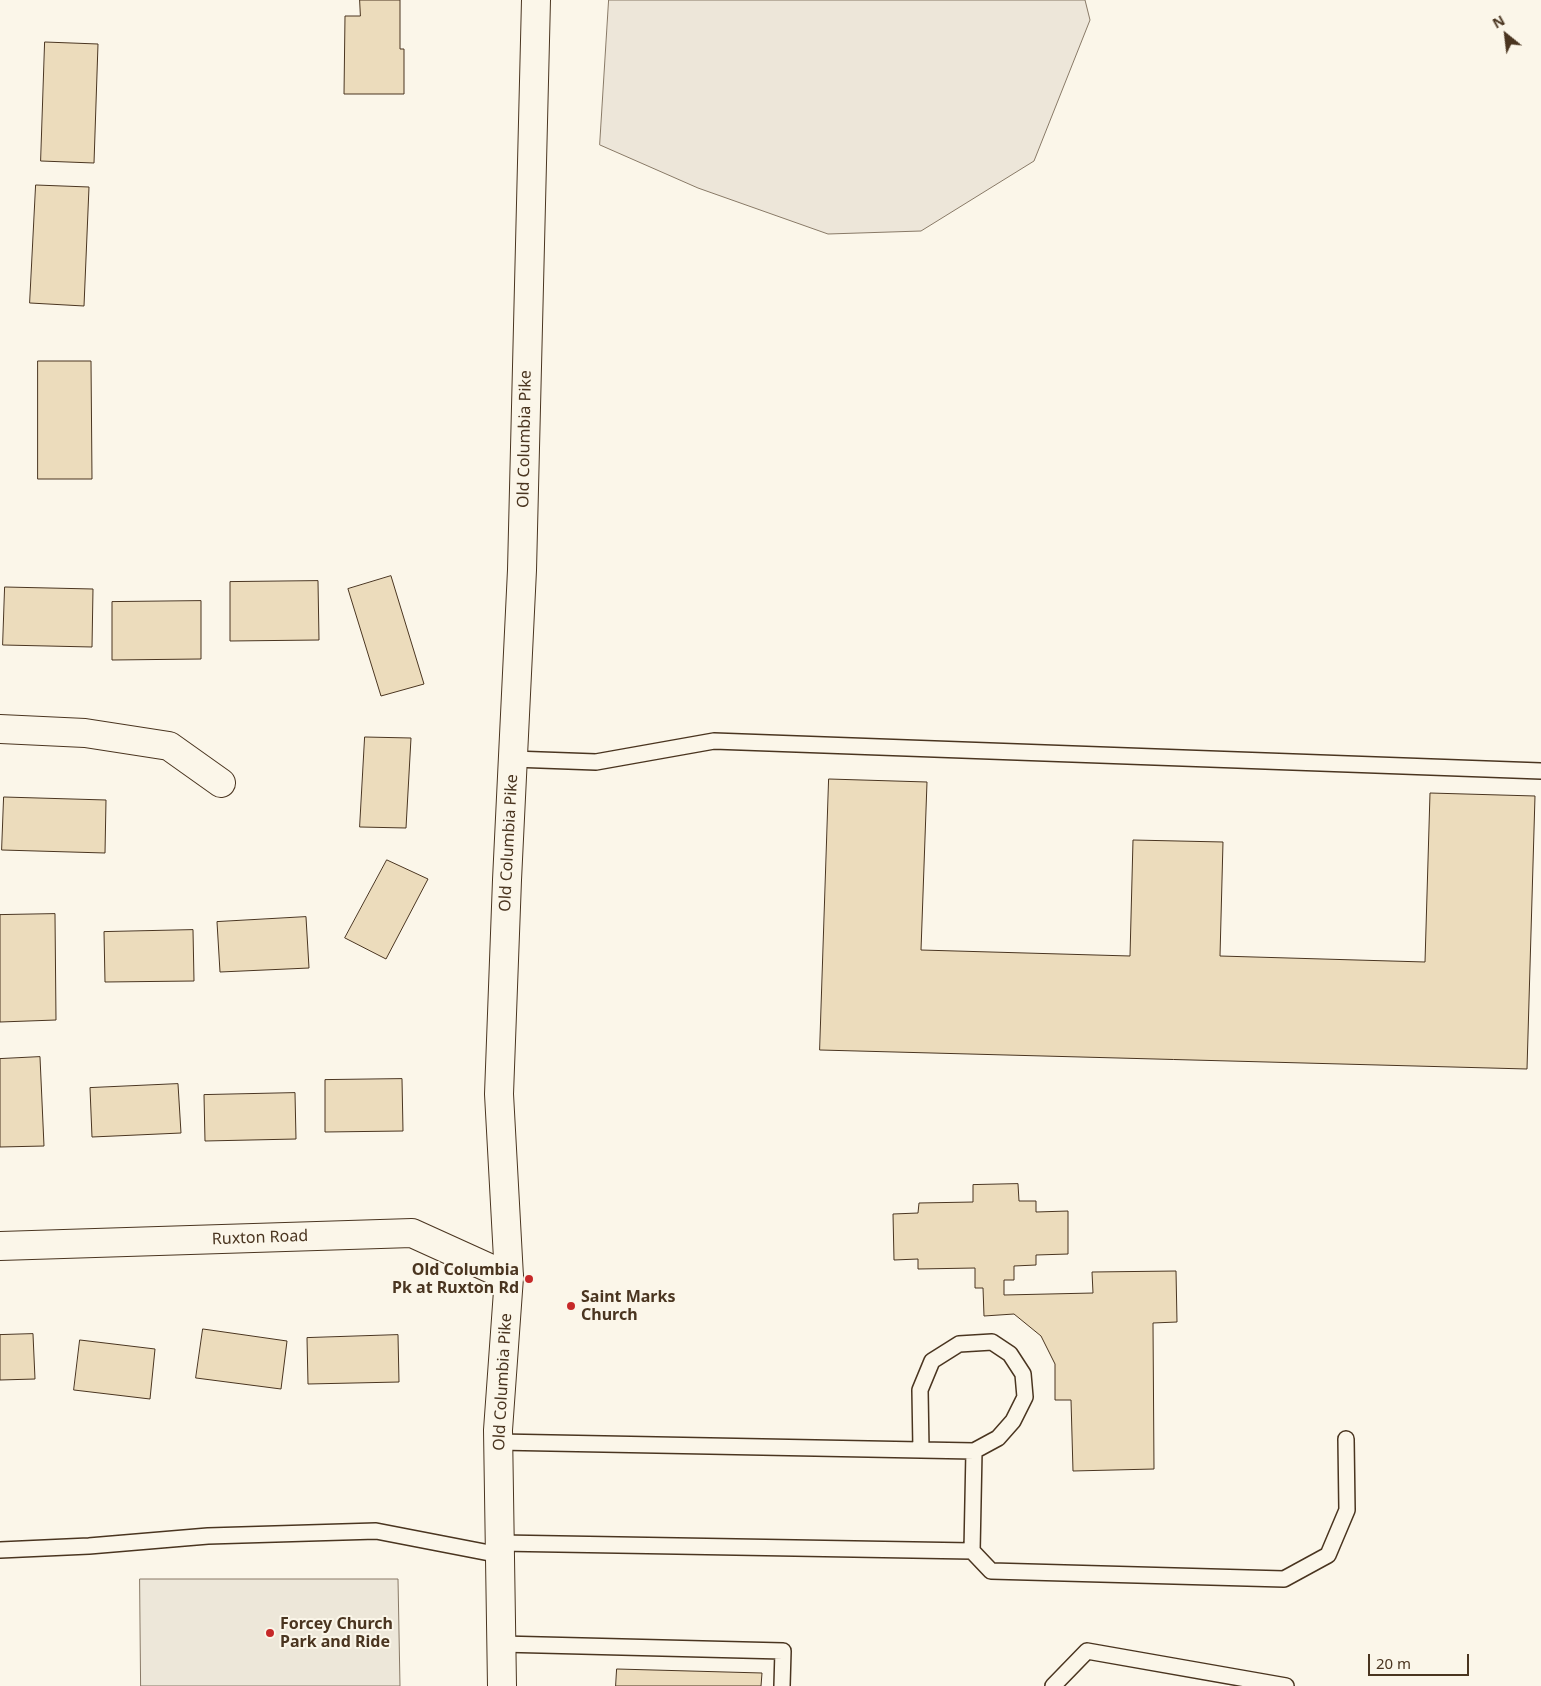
<!DOCTYPE html>
<style>
body{margin:0}
#map{position:relative;width:1541px;height:1686px;overflow:hidden;background:#fbf6e9;font-family:"Noto Sans",sans-serif}
canvas{display:block}
.north{position:absolute;left:1481px;top:10px;width:50px;height:50px;-webkit-text-stroke:4px #fbf6e9;paint-order:stroke;rotate:331deg;font-size:14px;font-weight:700;line-height:20px;text-align:center;color:#4a3520}
.north::after{content:'';display:block;margin:auto;width:18px;height:22px;background:#4a3520;clip-path:polygon(50% 0,100% 100%,50% 72%,0 100%)}
.scale{position:absolute;left:1368px;top:1654px;width:101px;height:22px;box-sizing:border-box;border:2px solid #4a3520;border-top:0;padding-left:6px;font-size:15px;line-height:18px;white-space:nowrap;color:#4a3520;-webkit-text-stroke:4px #fbf6e9;paint-order:stroke}
</style>
<div id="map">
<canvas width="1541" height="1686"></canvas>
<div class="north">N</div>
<div class="scale">20 m</div>
</div>
<script>
const c = document.querySelector('canvas').getContext('2d');
c.lineJoin = 'round';
function paint(path, color) { c.fillStyle = color; c.fill(path, 'evenodd'); }
function stroke(path, color, width, dash) { c.strokeStyle = color; c.lineWidth = width; c.lineCap = dash ? 'butt' : 'round'; c.setLineDash(dash || []); c.stroke(path); }
function drawText(font, color, halo, rows, align = 'center') {
  c.font = font + ' "Noto Sans",sans-serif'; c.lineWidth = 4; c.setLineDash([]); c.textBaseline = 'middle'; c.strokeStyle = halo; c.fillStyle = color; for (const [text, x, y, turn = 0] of rows) {
    c.save(); c.translate(x, y); c.rotate((+turn || 0) * Math.PI / 180); c.textAlign = isNaN(turn) ? turn : align; if (halo) c.strokeText(text, 0, 0); c.fillText(text, 0, 0); c.restore();
  }
}
const green = new Path2D(`
 M609 0H1085L1090 20 1034 161 921 231 828 234 698 188 600 145Z`);
paint(green, '#ede6d9');
stroke(green, '#887966', 1);
const parking = new Path2D(`
 M140 1579H398L400 1686H141Z`);
paint(parking, '#ede7d9');
stroke(parking, '#887966', 1);
const building = new Path2D(`
 M360 0H400V49H404V94H344L345 16H360Z
 M45 42 98 44 94 163 41 161Z
 M36 185 89 187 84 306 30 303Z
 M38 361H91L92 479H38Z
 M391 576 424 684 381 696 348 589Z
 M318 581 319 640 230 641V582Z
 M5 587 93 589 92 647 3 645Z
 M201 601V659L112 660V602Z
 M365 737 411 738 406 828 360 827Z
 M829 779 927 782 921 950 1130 956 1133 840 1223 842 1220 956 1425 962 1430 793 1535 796 1527 1069 820 1050Z
 M4 797 106 800 105 853 2 850Z
 M387 860 428 879 386 959 345 938Z
 M55 914 56 1020 0 1022V915Z
 M306 917 309 968 220 972 217 922Z
 M193 930 194 981 105 982 104 932Z
 M40 1057 44 1146 0 1147V1059Z
 M402 1079 403 1131 325 1132V1080Z
 M178 1084 181 1133 92 1137 90 1088Z
 M295 1093 296 1139 205 1141 204 1095Z
 M1018 1184 1019 1201H1036V1212L1068 1211V1254L1036 1255V1265L1014 1266V1280H1004V1295L1093 1293 1092 1272 1176 1271 1177 1322 1153 1323 1154 1469 1073 1471 1071 1400H1055V1364L1041 1336 1014 1314 984 1316 983 1288H975V1268L918 1269V1259L894 1260 893 1214 918 1213 919 1203 973 1202V1185Z
 M203 1329 287 1341 281 1389 196 1378Z
 M33 1334 35 1379 0 1380V1335Z
 M398 1335 399 1382 308 1384 307 1338Z
 M80 1340 155 1349 150 1399 74 1390Z
 M617 1669 762 1673 761 1686H616Z`);
paint(building, '#ecdcbc');
stroke(building, '#4a3520', 1);
const lane = new Path2D(`
 M513 759 596 762 714 741 1541 771
 M498 1442 921 1450 974 1451 998 1438 1013 1421 1025 1397 1023 1374 1010 1354 992 1342 959 1344 932 1361 920 1390 921 1450
 M974 1451 972 1551 991 1571 1284 1579 1328 1555 1347 1510 1346 1439
 M500 1543 972 1551
 M0 1550 89 1546 208 1536 376 1531 500 1555
 M501 1644 783 1651 782 1686
 M1053 1686 1087 1651 1286 1686`);
const street = new Path2D(`
 M0 729 85 733 169 746 221 783
 M0 1246 412 1233 509 1277`);
const secondary = new Path2D(`
 M502 1686 498 1430 509 1277 499 1094 507 880 522 570 536 0`);
stroke(lane, '#4a3520', 18);
stroke(street, '#4a3520', 30);
stroke(secondary, '#4a3520', 30);
stroke(lane, '#fbf6e9', 15);
stroke(street, '#fbf6e9', 28);
stroke(secondary, '#fbf6e9', 28);
for (const [x, y, r, color] of [
 [529,1279,5,"#c62828"],
 [571,1306,5,"#c62828"],
 [270,1633,5,"#c62828"]
]) { const dot = new Path2D(); dot.arc(x, y, r, 0, 2 * Math.PI); c.fillStyle = color; c.fill(dot); stroke(dot, '#fbf6e9', 2); }
drawText('16px', '#4a3520', '#fbf6e9', [
 ["Old Columbia Pike",525,439,-89],
 ["Old Columbia Pike",509,843,-87],
 ["Ruxton Road",260,1238,-2],
 ["Old Columbia Pike",503,1382,-87]
]);
drawText('bold 16px', '#4a3520', '#fbf6e9', [
 ["Old Columbia",519,1270,"right"],
 ["Pk at Ruxton Rd",519,1288,"right"],
 ["Saint Marks",581,1297],
 ["Church",581,1315],
 ["Forcey Church",280,1624],
 ["Park and Ride",280,1642]
], 'left');
</script>
